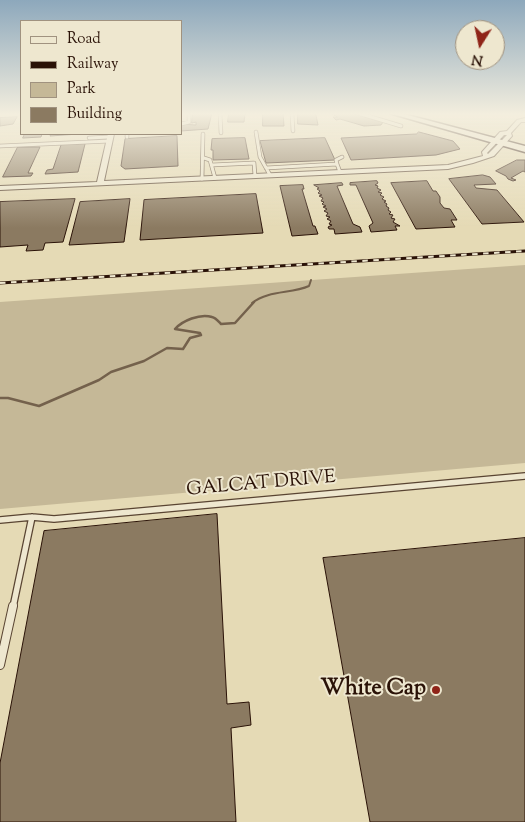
<!DOCTYPE html>
<style>
body{margin:0}
#map{position:relative;width:525px;height:822px;overflow:hidden;background:#e5dab5;font-family:"Sorts Mill Goudy",serif}
canvas{display:block}
.legend{position:absolute;left:20px;top:20px;width:162px;height:115px;box-sizing:border-box;background:#eee7cf;border:1px solid #a0927f;margin:0;padding:6px 9px;list-style:none;font-size:15px;color:#2a1207}
.legend li{display:flex;align-items:center;gap:10px;height:25px}
.legend b{width:25px;border:1px solid #a0927f}
.north{position:absolute;left:455px;top:20px;width:50px;height:50px;box-sizing:border-box;background:#eee7cf;border:1px solid #a0927f;border-radius:50%;rotate:190deg;font-size:14px;font-weight:700;line-height:20px;text-align:center;color:#2a1207}
.north::after{content:'';display:block;margin:auto;width:18px;height:22px;background:#8f2418;clip-path:polygon(50% 0,100% 100%,50% 72%,0 100%)}
</style>
<div id="map">
<canvas width="525" height="822"></canvas>
<ul class="legend">
<li><b style="height:6px;background:#eee7cf"></b>Road</li>
<li><b style="height:6px;background:#2a1207"></b>Railway</li>
<li><b style="height:14px;background:#c5b897"></b>Park</li>
<li><b style="height:14px;background:#8b7a61"></b>Building</li>
</ul>
<div class="north">N</div>
</div>
<script>
const c = document.querySelector('canvas').getContext('2d');
c.lineJoin = 'round';
function paint(path, color) { c.fillStyle = color; c.fill(path, 'evenodd'); }
function stroke(path, color, width, dash) { c.strokeStyle = color; c.lineWidth = width; c.lineCap = dash ? 'butt' : 'round'; c.setLineDash(dash || []); c.stroke(path); }
function drawText(font, color, halo, rows, align = 'center') {
  c.font = font + ' "Sorts Mill Goudy",serif'; c.lineWidth = 4; c.setLineDash([]); c.textBaseline = 'middle'; c.strokeStyle = halo; c.fillStyle = color; for (const [text, x, y, turn = 0] of rows) {
    c.save(); c.translate(x, y); c.rotate((+turn || 0) * Math.PI / 180); c.textAlign = isNaN(turn) ? turn : align; if (halo) c.strokeText(text, 0, 0); c.fillText(text, 0, 0); c.restore();
  }
}
paint(new Path2D(`
 M525 265V463L0 509V302Z`), '#c5b897');
stroke(new Path2D(`
 M252 303C269 290 291 294 309 286L311 280`), '#74614c', 2);
stroke(new Path2D(`
 M0 398H8L39 406 99 380 111 372 144 361 167 348 183 349 190 338 201 335 200 333 175 329C182 321 200 313 212 317 216 318 218 321 221 324L235 323 254 302`), '#74614c', 2.5);
const building = new Path2D(`
 M193 113H212L208 129 181 131V124L196 125V122L192 123Z
 M229 113H249L245 114 244 122H228Z
 M263 113H283L284 126H263Z
 M298 113H311L316 115 318 125 298 124Z
 M331 113H351L383 122 381 125 364 126 340 119 336 120 333 117H337Z
 M17 117 13 124 0 126V118Z
 M419 132 453 141 460 149 436 155 351 160 341 138 416 134Z
 M25 134H79L50 136 51 134H42L41 137 23 138Z
 M177 136 178 166 125 169 121 166 125 139Z
 M245 138 249 159 213 160V150H211L212 139Z
 M325 138 335 160 266 163 260 141Z
 M85 144 78 172 45 174 47 170 53 169 61 145Z
 M18 147H40L28 173H33L31 176 3 177Z
 M517 160H525V172L523 171 511 178 516 180 513 181 508 179 506 176 496 171Z
 M483 175 490 177 496 184 474 185 476 188 497 190 524 222 482 224 449 179Z
 M377 181 378 183 375 185 378 186 377 188 381 190 378 192 382 193 380 195 384 197 382 199 386 201 384 202 387 204 386 206 389 208 388 210 391 212 389 214 393 215 391 218 395 219 393 222 400 226H395L397 230 371 232 369 226 373 223 356 185H350V183Z
 M427 181 433 191H436L440 197V203L444 208 450 209 457 220H451L455 227 416 229 391 183Z
 M342 183 343 185 337 186 353 224 360 227 362 232 335 234 334 229H329L328 227 332 225 329 224 331 221 327 219 330 217 326 216 328 213 324 211 327 209 323 207 326 206 322 204 324 202 321 201 323 198 319 196 322 195 318 193 320 191 317 189 319 188 314 185Z
 M303 185 304 189H302L313 226H315L318 234 292 236 280 186Z
 M256 194 263 233 140 240 144 200Z
 M75 199 63 242 45 243 43 250 26 251 28 245 0 247V202Z
 M130 199 124 242 69 245 80 202Z
 M217 514 227 704 249 702 251 725 231 728 236 822H0V763L44 531Z
 M525 538V822H370L323 558Z`);
paint(building, '#8b7a61');
stroke(building, '#2a1207', 1);
const laneFar2 = new Path2D(`
 M220 113 221 133
 M292 113 293 131
 M358 113 401 126
 M181 124 189 122V113
 M256 132 260 157 270 175
 M127 134V137
 M89 138 108 137
 M0 146 110 141
 M204 158 210 160 215 178
 M337 164 336 160 342 157
 M212 165 254 163 255 176
 M266 168 337 164 340 172
 M202 179 203 134`);
const laneFar1 = new Path2D(`
 M0 520 32 517 54 519 525 476
 M13 607 32 517`);
const lane = new Path2D(`
 M0 665 13 606`);
const street = new Path2D(`
 M525 118V122H521L511 133 512 136 494 156 473 163 448 169 0 190V186L97 182 108 134H114L104 181 448 165 483 156 482 152 500 132 507 131 517 120ZM504 135H507L488 154 487 153Z`);
const secondary = new Path2D(`
 M389 113H400L525 146V152Z`);
stroke(laneFar2, '#594432', 4.5);
stroke(laneFar1, '#594432', 8);
stroke(lane, '#594432', 10);
stroke(street, '#594432', 2);
stroke(secondary, '#2a1207', 3);
stroke(laneFar2, '#eee7cf', 3);
stroke(laneFar1, '#eee7cf', 5.5);
stroke(lane, '#eee7cf', 8);
paint(street, '#eee7cf');
paint(secondary, '#eee7cf');
const rail = new Path2D(`
 M0 283 525 251`);
stroke(rail, '#2a1207', 3);
stroke(rail, '#eee7cf', 2, [5.5]);
const sky = c.createLinearGradient(0, 0, 0, 228);
sky.addColorStop(0, '#8da8bc');
sky.addColorStop(0.5, '#f3eede');
sky.addColorStop(1, '#f3eede00');
c.fillStyle = sky;
c.fillRect(0, 0, 525, 228);
for (const [x, y, r, color] of [
 [436,690,5,"#8f2418"]
]) { const dot = new Path2D(); dot.arc(x, y, r, 0, 2 * Math.PI); c.fillStyle = color; c.fill(dot); stroke(dot, '#eee7cf', 2); }
drawText('19px', '#2a1207', '#eee7cf', [
 ["GALCAT DRIVE",261,485,-5]
]);
drawText('bold 22px', '#2a1207', '#eee7cf', [
 ["White Cap",426,690]
], 'right');
</script>
